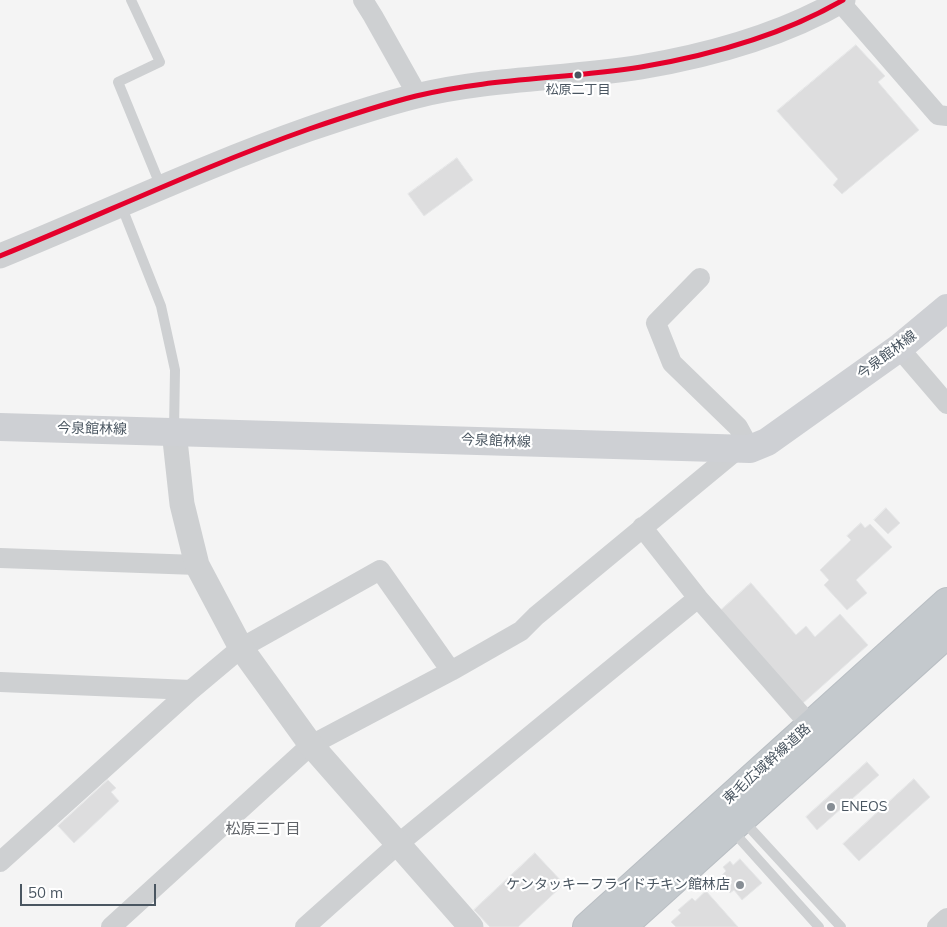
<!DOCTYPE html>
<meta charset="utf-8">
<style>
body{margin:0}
#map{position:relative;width:947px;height:927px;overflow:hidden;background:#f4f4f4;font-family:Mulish,sans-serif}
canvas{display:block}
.scale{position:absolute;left:20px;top:884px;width:136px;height:22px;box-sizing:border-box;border:2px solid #4a5661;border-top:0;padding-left:6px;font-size:15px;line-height:18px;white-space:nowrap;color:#4a5661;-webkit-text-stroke:4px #fff;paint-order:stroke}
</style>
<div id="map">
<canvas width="947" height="927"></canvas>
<div class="scale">50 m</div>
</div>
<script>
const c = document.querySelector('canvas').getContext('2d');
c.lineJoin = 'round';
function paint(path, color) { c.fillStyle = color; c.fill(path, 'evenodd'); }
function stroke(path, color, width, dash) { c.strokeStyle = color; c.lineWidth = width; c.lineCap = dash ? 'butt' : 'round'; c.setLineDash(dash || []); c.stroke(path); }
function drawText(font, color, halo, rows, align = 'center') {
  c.font = font + ' Mulish,"Noto Sans JP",sans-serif'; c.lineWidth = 4.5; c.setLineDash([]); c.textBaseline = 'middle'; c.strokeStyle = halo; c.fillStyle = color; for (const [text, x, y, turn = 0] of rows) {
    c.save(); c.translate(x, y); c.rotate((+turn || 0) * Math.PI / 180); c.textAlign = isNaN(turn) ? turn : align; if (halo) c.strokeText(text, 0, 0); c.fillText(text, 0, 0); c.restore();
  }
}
const building = new Path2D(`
 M856 45 885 76 878 82 919 130 842 194 833 185 838 179 777 111Z
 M457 158 473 180 424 216 408 194Z
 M886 508 900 523 888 534 874 520Z
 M861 523 865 528 870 524 892 547 856 580 867 593 847 610 824 585 829 580 820 570 851 540 847 536Z
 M751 583 796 635 806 626 815 637 840 614 868 645 802 704 720 611Z
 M867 762 879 775 817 830 806 817Z
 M914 779 930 797 859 861 843 844Z
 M108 780 116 788 111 792 119 801 74 843 58 826Z
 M535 853 564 884 518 927H490L474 910Z
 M740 859 762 883 742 900 734 890 730 893 724 886 727 883 721 876 726 871 723 867 730 861 733 865Z
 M706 891 738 927H676L671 922 681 913 678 910 692 898 695 901Z`);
paint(building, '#ddddde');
stroke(building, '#e5e6e7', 1);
const trunk = new Path2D(`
 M587 927 947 602
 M622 927 947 634`);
stroke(trunk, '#b9bec3', 30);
stroke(new Path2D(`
 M131 0 160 62 118 82 161 187
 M121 205 161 306 175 370 174 430
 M819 927 739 838 737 823 750 828 841 927`), '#ced0d2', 10);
stroke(new Path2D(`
 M363 0 373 16 418 96
 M840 2 938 115 947 116
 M700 278 656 323 672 363 738 427 750 449
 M899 348 947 404
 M642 527 698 598 810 725
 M0 558 197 565
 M0 682 191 690
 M0 862 191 690 241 648 380 570 451 671
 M111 927 311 745 451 671 521 631 536 616 738 449
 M305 927 398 844 698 598
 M937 927 947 918`), '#ced0d2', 20);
stroke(new Path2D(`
 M0 256C103 214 204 166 309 129 344 117 380 105 416 96 490 78 567 79 641 67 712 55 781 36 843 0
 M174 431 182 504 197 565 241 648 311 745 471 927`), '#ced0d2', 25);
stroke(new Path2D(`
 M0 427 750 449 767 442 899 348 947 308`), '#ced0d4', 28);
stroke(trunk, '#c4c9cd', 28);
stroke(new Path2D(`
 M0 256C103 214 204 166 309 129 344 117 380 105 416 96 490 78 567 79 641 67 712 55 781 36 843 0`), '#e4002b', 5);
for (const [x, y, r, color] of [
 [578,75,4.5,"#4a5661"],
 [831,807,5,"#868d94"],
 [740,885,5,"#868d94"]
]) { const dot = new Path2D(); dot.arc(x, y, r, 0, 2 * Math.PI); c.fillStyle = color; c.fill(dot); stroke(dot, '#fff', 2); }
drawText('13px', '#4a5661', '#fff', [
 ["松原二丁目",578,90]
]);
drawText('14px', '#4a5661', '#fff', [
 ["今泉館林線",887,355,-37],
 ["今泉館林線",92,429,1],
 ["今泉館林線",496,441,2],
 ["東毛広域幹線道路",767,764,-42]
]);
drawText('14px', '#4a5661', '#fff', [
 ["ENEOS",841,807],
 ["ケンタッキーフライドチキン館林店",730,885,"right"]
], 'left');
drawText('15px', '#5f6368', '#fff', [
 ["松原三丁目",263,829]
]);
</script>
